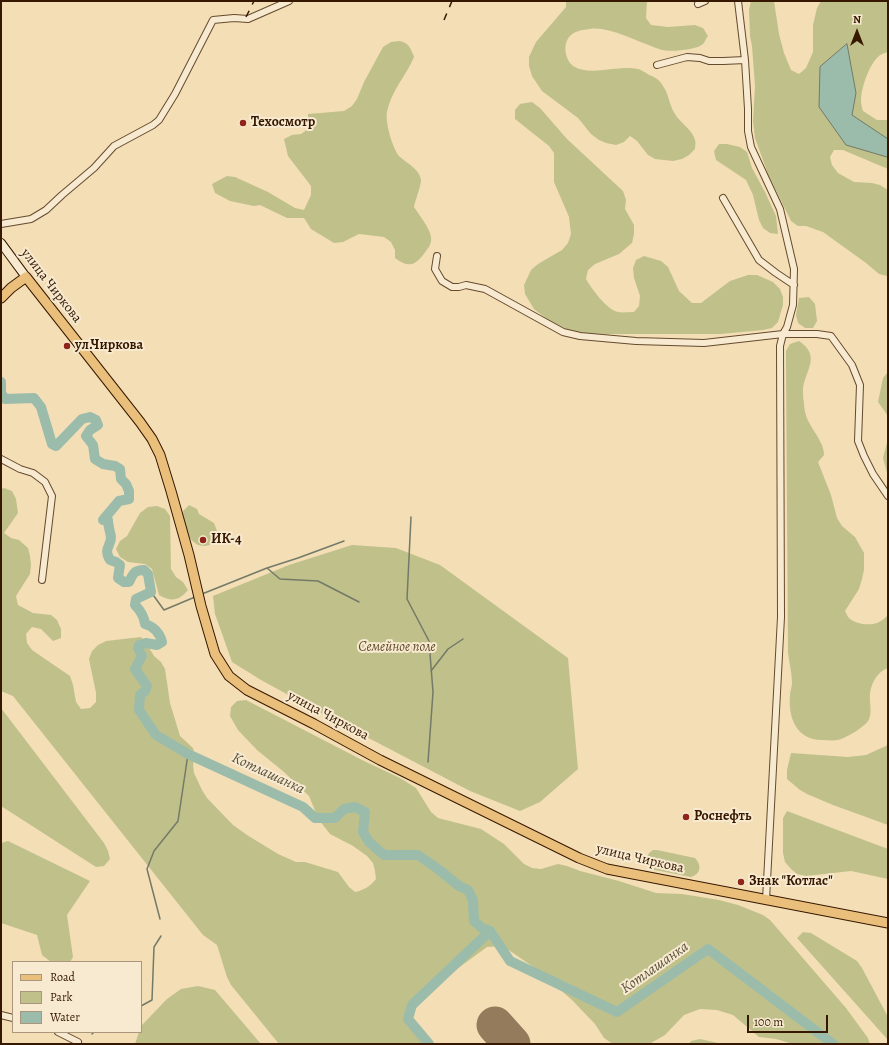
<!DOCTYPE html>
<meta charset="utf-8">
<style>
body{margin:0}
#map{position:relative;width:889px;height:1045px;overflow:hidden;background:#f3deb6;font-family:Alegreya,serif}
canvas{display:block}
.frame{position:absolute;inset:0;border:2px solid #361801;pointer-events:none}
.legend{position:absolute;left:12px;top:961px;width:130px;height:72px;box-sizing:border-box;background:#f7ead0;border:1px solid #aa967d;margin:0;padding:5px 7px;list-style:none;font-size:12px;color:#361801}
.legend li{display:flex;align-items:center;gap:8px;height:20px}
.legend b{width:20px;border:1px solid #aa967d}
.north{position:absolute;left:837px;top:12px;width:40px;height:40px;-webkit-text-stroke:3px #f7ead0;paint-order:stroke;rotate:0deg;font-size:11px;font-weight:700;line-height:16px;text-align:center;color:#361801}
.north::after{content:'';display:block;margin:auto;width:14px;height:18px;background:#361801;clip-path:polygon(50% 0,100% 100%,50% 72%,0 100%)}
.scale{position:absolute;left:747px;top:1015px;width:81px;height:18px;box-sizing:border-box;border:2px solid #361801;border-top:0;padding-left:5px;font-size:12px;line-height:14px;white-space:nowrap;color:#361801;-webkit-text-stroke:3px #f7ead0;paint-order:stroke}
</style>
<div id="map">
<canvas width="889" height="1045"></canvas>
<div class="frame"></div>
<ul class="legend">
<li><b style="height:5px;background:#eabf7b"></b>Road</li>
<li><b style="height:11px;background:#c0c08b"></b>Park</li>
<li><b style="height:11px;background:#9cbcab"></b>Water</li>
</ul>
<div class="north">N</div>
<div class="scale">100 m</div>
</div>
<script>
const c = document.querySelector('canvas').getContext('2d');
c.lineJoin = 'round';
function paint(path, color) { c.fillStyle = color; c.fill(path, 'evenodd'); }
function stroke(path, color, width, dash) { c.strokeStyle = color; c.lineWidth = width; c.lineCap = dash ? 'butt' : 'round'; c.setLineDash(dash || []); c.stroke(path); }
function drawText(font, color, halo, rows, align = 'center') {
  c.font = font + ' Alegreya,serif'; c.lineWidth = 4; c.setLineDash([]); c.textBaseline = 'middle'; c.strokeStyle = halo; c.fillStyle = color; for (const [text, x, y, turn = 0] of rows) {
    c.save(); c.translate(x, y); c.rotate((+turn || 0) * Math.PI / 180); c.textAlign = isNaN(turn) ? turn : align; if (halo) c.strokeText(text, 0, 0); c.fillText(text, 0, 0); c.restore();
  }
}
paint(new Path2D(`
 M566 1H647L646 18 651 25 668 27 695 25 703 28 708 36C706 38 705 42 703 44 697 50 671 52 662 50 658 49 654 47 651 46 634 40 607 26 590 29 583 30 576 30 570 36 562 44 565 62 575 67 590 76 620 65 638 69 642 70 646 73 649 75 655 77 660 80 663 86 669 94 669 105 675 114 680 123 692 129 695 140 696 142 695 146 695 149L689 155 682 159 673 161 655 159 648 155 637 141 630 136 624 142 616 145 606 143 599 140 591 134 578 118 542 91 532 76 529 66V57L536 42 566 7Z
 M751 1H774L779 34 784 53 791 70 799 74 806 68 813 52V25L817 8 821 1H888V52C886 53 884 53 882 54 870 60 861 88 861 101 861 104 862 108 863 111L877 120H888V169L843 150H834L830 157 832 165 838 173 854 182 872 183 880 185 888 190V274L887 276 879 274 866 263 823 232 806 226H798L791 221 768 174 755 138 753 121 755 86 752 46 750 36 749 10Z
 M400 41C409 43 411 49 414 57 406 76 391 91 387 112 385 122 392 147 399 156 406 163 420 169 421 180 421 186 415 201 414 207 419 215 430 228 431 237 432 243 429 247 426 251 416 265 410 269 395 258V250L391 242 384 237 359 234 343 242 334 243 311 229 304 218H287L260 205 254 206 230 201 215 193 212 184 227 176 235 177 268 192 295 208 304 210 311 195V186L288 156 284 139 292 135 301 134 308 129V114L344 111 352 106 357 99 364 82 383 47 391 42Z
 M532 102 540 108 567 139 623 191 626 200 625 209 634 225V234L632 243 619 254 595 264 588 270 586 279C592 289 606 309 618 312 623 313 629 312 634 312L639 306 640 296 634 278 633 268 636 260 644 256 661 261 668 267 679 291 692 303H701L730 281 748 275H757L773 282 780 289 783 297V305L778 322 772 328 763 330 721 334H606L580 333 555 325 534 309 525 294 524 285 531 270 538 264 562 250 568 243 571 234 569 217 554 182V153L549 146 515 119V110L520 104Z
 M719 144H727L740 147 747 152 752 168 765 192 776 216 778 234 770 233 763 228 759 220 753 195 746 180 716 160 714 151Z
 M809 297 815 304 817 321 813 328H805L798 323 796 315 799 298Z
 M799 341C821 356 806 369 803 388 803 393 803 399 804 403 804 421 816 431 822 445 823 448 824 452 824 455L818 462 831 495 837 518 842 526 855 537 864 553V570L862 579 859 589 845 611C846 613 847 615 848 617 854 624 869 626 877 623 882 621 885 618 888 615V668C878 671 871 683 870 694 869 703 873 713 868 721 864 727 845 739 837 740 833 741 827 740 822 740 796 740 788 717 790 695 790 691 792 687 792 683 792 673 789 662 788 652L786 360V351L790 344Z
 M888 372V416L878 402 883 378Z
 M888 439V476L883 458Z
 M4 488 12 491 16 499 18 513 4 533 11 538 19 540 28 548 30 556 31 565 30 574 16 596 18 605 33 613 51 615 57 620 61 629V638L53 641 41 629 32 627 26 634 27 643 32 650 70 676 73 685 76 702 81 709 90 708 96 702V693L89 659 92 651 98 645 106 641 141 637 146 643 154 656 161 662 165 669 170 703 180 736 193 748 195 756 193 765 194 773 202 790 207 798 233 825 247 835 278 854 296 862H305L338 872 349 887 355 892C365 890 370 886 376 879L375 871 373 863 367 856 353 846 330 834 319 820 309 796 284 772 257 750 238 730 230 716 231 707 237 701 246 700 364 761 400 778 416 788 431 812 438 818 481 829 504 844 524 864 532 868 541 869 558 864 567 866 580 871 619 881 656 893 682 894 719 900 738 905 763 915 770 920 846 1008 868 1038 870 1044H793L776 1039 759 1037 733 1015 717 1010 700 1009 684 1015 665 1035 651 1043 642 1044H613L604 1038 595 1024 571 999 532 966 503 946 487 947 435 985 422 997 412 1010 413 1027 428 1044H279L231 985 227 977 217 945 203 935 13 696 1 691V489Z
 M189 505 197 509 199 514 214 523 217 531 216 540C214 542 212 545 209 545 198 549 189 540 186 530 184 524 183 517 183 511Z
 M157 506 165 509 170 516 171 569 176 577 183 582 188 590C179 601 171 602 159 595L152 569 145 564 128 562 120 557 116 549 120 541 127 536 140 513 148 507Z
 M352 545 396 548 440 565 568 658 578 769 540 802 520 811 470 791 336 721 261 680 232 662 215 614 213 596 289 565Z
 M1 708 104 843 108 851 110 859 104 866 96 867 1 806Z
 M888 745V825L833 805 807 794 800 790 787 779V770L791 753 848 757 866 755Z
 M787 811 888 849V879L851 871 806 876 797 874 791 869 785 862 783 853V818Z
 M8 841 90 881 67 915 73 957 70 962H51L42 955 37 935 1 923V843Z
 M653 850H657L695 858C702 865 701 874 691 877L650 869C644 862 646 854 653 850Z
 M803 932 811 933 857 961 862 968 888 1017V1040L797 938Z
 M198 986 215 990 261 1044H135L139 1032H141L142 1025 167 999 181 989Z
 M700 1039 718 1043 720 1044H689L691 1041Z`), '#c0c08b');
const water = new Path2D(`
 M847 44 856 93 852 115 888 139V157H887L846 145 819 107 820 67Z`);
paint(water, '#9cbcab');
stroke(water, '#737a67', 1);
stroke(new Path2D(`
 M411 517 407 599 429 641 433 692 428 762
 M267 568 280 579 318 581 359 602
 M151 592 164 610 195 597
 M202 594 267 568 298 558 344 541
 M431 671 448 649 463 639
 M160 919 147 869 154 851 178 821 188 754
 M141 1006 152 1000 154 947 161 936
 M92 1034 94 1032`), '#737a67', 1.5);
stroke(new Path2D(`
 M1 382V393L5 399 34 398 41 407 52 444 56 446 82 419 90 417 96 420 98 425 90 430 86 436 93 445 95 459 103 464 115 466 120 469 121 479 126 484 129 491V499L119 501 103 520H108C108 526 110 531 111 537 111 547 103 548 110 560L116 562 120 565 118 578 124 582H129C133 574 134 570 144 570L148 574 151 592 136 599 135 605C141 611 144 616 145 624 153 626 160 633 162 642L157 645 146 643 139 645 138 648 142 656 135 669 147 686 145 691 140 695 139 710 156 735 188 754 303 807 315 818H335L344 809 355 807 365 812 363 832 369 842 384 855H418L438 869 459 886 468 890 473 900 474 921 482 928 490 931 510 961 617 1012 708 949 833 1044
 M429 1044 408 1019 412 1005 490 931`), '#9cbcab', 10);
stroke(new Path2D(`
 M495 1025 512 1044`), '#947b5c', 37);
const street = new Path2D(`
 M738 1 745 60 748 109V131L751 147 780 209 794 269 793 305 787 327 783 334 780 346 781 617 766 900
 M698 4 705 1
 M657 65 687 57 700 58 709 61H723L745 60
 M723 198 759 260 776 273 794 285
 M1 224 31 219 46 210 62 195 94 168 114 146 153 125 159 120 175 94 213 20 234 18 248 19 289 1
 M437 256 435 269 442 281 452 287H459L466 285 485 289 505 300 563 332 580 336 636 341 704 343 783 334H817L831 336 852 365 860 385 858 441 864 456 873 474 888 496
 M1 459 20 469 33 473 45 482 52 496 42 580
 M1 1015 13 1018
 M58 1032 78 1042`);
const secondary = new Path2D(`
 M1 243 26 277`);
const primary = new Path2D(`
 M1 298 11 288 26 277 140 422 152 439 160 455 171 491 189 555 201 606 215 654 229 676 247 690 314 724 380 760 579 858 607 869 888 923`);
stroke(street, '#654a2e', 8);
stroke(secondary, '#361801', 10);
stroke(primary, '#361801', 11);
stroke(street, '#f7ead0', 6);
stroke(secondary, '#f7ead0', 8);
stroke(primary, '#eabf7b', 9);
stroke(new Path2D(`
 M246 17 254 1
 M444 20 452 1`), '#361801', 1.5, [7, 7]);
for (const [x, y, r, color] of [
 [243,123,4,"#8f2418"],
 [67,346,4,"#8f2418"],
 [203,540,4,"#8f2418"],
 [686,817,4,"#8f2418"],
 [741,882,4,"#8f2418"]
]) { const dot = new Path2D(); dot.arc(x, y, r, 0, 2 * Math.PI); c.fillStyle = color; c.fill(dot); stroke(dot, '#f7ead0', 1.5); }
drawText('bold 14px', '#361801', '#f7ead0', [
 ["Техосмотр",251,123],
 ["ул.Чиркова",75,346],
 ["ИК-4",211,540],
 ["Роснефть",694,817],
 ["Знак \"Котлас\"",749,882]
], 'left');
drawText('14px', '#361801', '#f7ead0', [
 ["улица Чиркова",51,286,52],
 ["улица Чиркова",328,716,28],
 ["улица Чиркова",640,859,13]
]);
drawText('italic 14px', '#5f4a2a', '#f7ead0', [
 ["Семейное поле",397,648]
]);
drawText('italic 15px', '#5a513c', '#f7ead0', [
 ["Котлашанка",268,774,25],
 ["Котлашанка",655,968,-35]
]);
</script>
